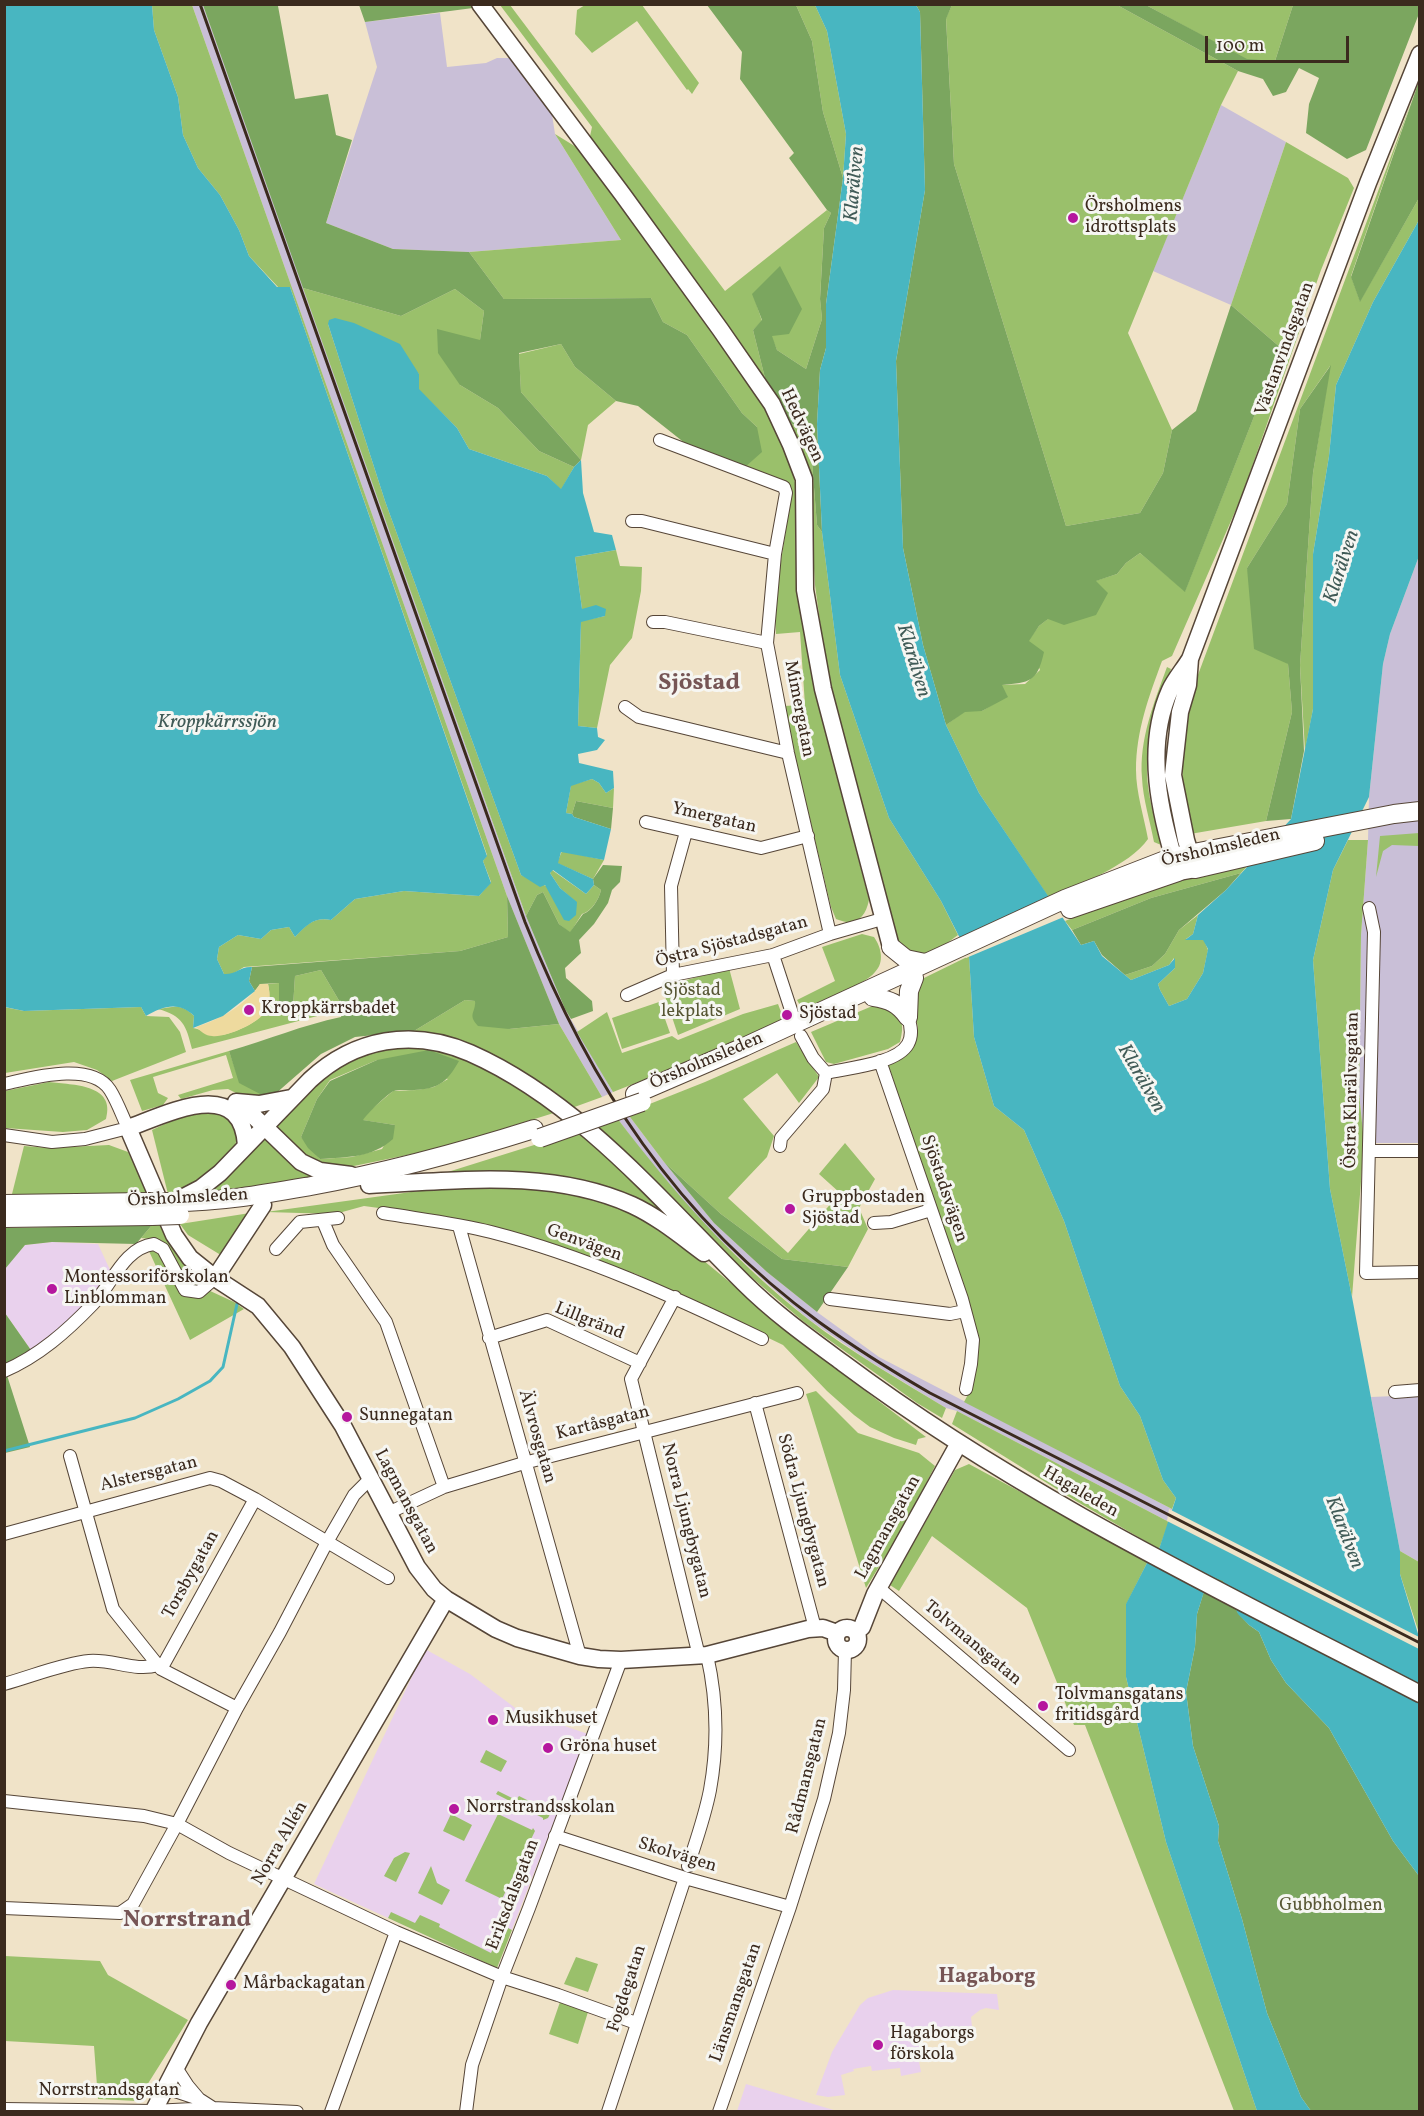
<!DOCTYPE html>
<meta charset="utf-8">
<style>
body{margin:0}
#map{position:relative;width:1424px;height:2116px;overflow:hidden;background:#f0e3c8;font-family:Vollkorn,serif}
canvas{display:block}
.frame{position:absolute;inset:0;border:6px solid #3b2a1e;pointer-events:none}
.scale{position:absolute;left:1205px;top:36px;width:144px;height:27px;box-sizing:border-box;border:3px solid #3b2a1e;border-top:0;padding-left:8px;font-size:18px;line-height:21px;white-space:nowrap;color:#3b2a1e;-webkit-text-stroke:4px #f6f6f2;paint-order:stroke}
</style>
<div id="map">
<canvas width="1424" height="2116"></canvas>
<div class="frame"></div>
<div class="scale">100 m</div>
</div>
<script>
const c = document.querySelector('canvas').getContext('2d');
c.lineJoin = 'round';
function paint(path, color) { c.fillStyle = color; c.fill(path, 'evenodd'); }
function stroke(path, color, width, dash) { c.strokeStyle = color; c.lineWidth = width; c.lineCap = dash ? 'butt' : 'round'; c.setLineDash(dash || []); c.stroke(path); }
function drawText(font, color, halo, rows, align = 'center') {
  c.font = font + ' Vollkorn,serif'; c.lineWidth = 6; c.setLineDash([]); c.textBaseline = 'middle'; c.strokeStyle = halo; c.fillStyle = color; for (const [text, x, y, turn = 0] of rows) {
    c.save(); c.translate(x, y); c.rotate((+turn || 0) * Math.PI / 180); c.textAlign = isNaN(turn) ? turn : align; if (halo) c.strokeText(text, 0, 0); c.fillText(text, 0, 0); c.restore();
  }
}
paint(new Path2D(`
 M52 1242 98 1244 111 1272 92 1299 33 1353 5 1313 4 1269 25 1245Z
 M425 1649 470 1674 518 1710 588 1734 497 1968 314 1884Z
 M893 1990 997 1994 999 2010 986 2008 980 2010 971 2017 972 2027 941 2031 942 2035 920 2039 923 2055 918 2056 921 2072 901 2076 900 2068 872 2071 871 2066 853 2069 854 2071 841 2075 845 2095 828 2097 816 2095 832 2052 860 2005 868 1998Z
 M746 2084 837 2111H737Z`), '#e9d1ed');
paint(new Path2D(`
 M192 5H203L526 916 565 1009 613 1092 602 1097 559 1024 507 896Z
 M440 13 447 67 486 63 497 58H513L551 108 555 134 621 240 469 252 393 249 326 223 377 67 365 22Z
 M1221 105 1286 142 1231 305 1153 271Z
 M1419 556V1143H1364L1359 1093 1361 935 1368 840 1369 797 1383 664 1390 634Z
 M627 1113 664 1162 714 1223 767 1272 817 1312 879 1357 1172 1509 1169 1522 957 1411 946 1408 869 1361 808 1319 765 1282 704 1225 656 1170 617 1118Z
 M1419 1395V1562L1400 1551 1371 1397Z`), '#c9bfd7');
paint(new Path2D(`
 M152 5H192L507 896 508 937 460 951 244 967 231 975 224 974 217 959 219 947 238 935 261 939 271 930 289 927 295 937C307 924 314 917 331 920L355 899 404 891 479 896 491 882 483 861 487 855 290 287H278L249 256 239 230 220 195 198 168 183 135 178 97 154 30Z
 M500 5H510L725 291 827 210 831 213 824 228 820 298 822 319 806 369 777 350 753 294 762 321 753 330 768 390 589 141 592 127Z
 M585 5H642L699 83 692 94 688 89 687 90 637 21 592 53 575 34 577 10Z
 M796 5H815L827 31 846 134 843 178 823 112 812 41Z
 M952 5H1117L1238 71 1221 105 1128 333 1172 430 1163 473 1140 513 1066 526 954 164 946 18Z
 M1146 5H1293L1275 61 1247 60Z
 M1412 100 1351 276 1360 301 1419 198V220L1373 302 1336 385 1329 456 1313 554V709L1305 751 1300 665 1313 473 1330 366 1300 409 1287 504 1247 568 1288 664 1292 712 1266 821 1190 834 1184 806 1181 745 1189 699Z
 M555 134 581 150 722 342 782 433 790 457 797 493 795 530 803 615 815 693 869 900C865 919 855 927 836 919L831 907 783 706 805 705 800 632 776 634 774 605 790 504 789 486 744 468 757 427 742 413 687 335 663 322 651 298 504 299 469 252 621 240Z
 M1286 142 1348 178 1354 188 1321 270 1241 498 1172 656 1162 661C1149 696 1136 731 1136 770 1136 792 1144 817 1148 839 1129 866 1079 884 1049 898L979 793 946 725 965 711H982L1007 696 1001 685 1025 684 1040 670 1028 641 1039 626 1095 581 1117 574 1126 563 1140 553 1185 591 1281 348 1231 305Z
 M303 288 401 316 455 289 484 311 480 340 460 385 498 408 539 451 574 467 561 490 547 476 469 449 457 428 418 389 419 374 328 324 385 501 521 875 544 885 577 903 560 888 550 873 552 870 586 894 594 885 601 890C599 899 592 911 582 914L570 933 559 924 543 892 537 895 526 916Z
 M561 344 575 367 616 401 588 425 581 460 521 392 519 354Z
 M783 417 810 437 817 525 822 532 840 675 889 818 941 901 958 935 931 955 919 958 897 943 827 673 815 585 809 486Z
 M616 550 620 566 642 567 641 591 632 638 610 665 597 728 578 726 581 621 605 616 582 609 575 557Z
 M1167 667 1171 669C1159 706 1143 745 1148 786 1150 805 1157 825 1161 845L1154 842C1150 821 1143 799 1142 778 1139 739 1154 703 1167 667Z
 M592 779 599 783 606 793 614 788 613 808 576 801 572 814 566 813 571 785Z
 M1419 833V846L1392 845 1383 851 1376 877 1380 836Z
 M1348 840H1368L1361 935 1359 1093 1364 1143 1352 1297 1330 1189 1313 960 1333 870Z
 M562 851 604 860 593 879 557 863Z
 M1253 860 1241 873 1151 898 1072 930 1065 921 1119 899Z
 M1198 915 1193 934 1186 939 1204 940 1208 950 1203 973 1187 999 1169 1006 1160 990 1158 984 1175 968 1174 958 1169 965 1131 980 1125 975 1152 966 1165 954 1179 930Z
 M862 934 874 937C881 947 885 962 875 972 864 986 819 1001 802 1009L797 1000 835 981 822 947Z
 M969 956 974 1037 994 1106 1024 1130 1064 1221 1120 1386 1140 1416 1163 1480 1176 1498 1172 1509 964 1402 973 1385 967 1298 888 1064 912 1049 918 1029 914 1003 916 989 924 978Z
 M729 968 740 1009 678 1035 662 987Z
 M321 970 344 1009 192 1049C186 1025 183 1016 158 1009 175 1007 181 1003 194 1016L193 1028C202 1030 210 1034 220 1035 226 1035 232 1032 238 1030 260 1021 274 1009 268 984L279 983V1010L293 1007 295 976Z
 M465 1000 475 1001V1006L509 1029 559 1024 602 1097 569 1109 462 1044 414 1031Z
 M659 1002 670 1033 622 1049 612 1018Z
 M778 1004 784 1020 689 1062 613 1092 577 1032 607 1012 622 1053 672 1036 678 1040 743 1014Z
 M885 1005C902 1018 905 1022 900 1042L888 1049 834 1064 826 1062 811 1032 870 1007Z
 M4 1007 24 1011 141 1007 146 1016 169 1017 180 1032 186 1052 112 1081 97 1070 74 1062 5 1073Z
 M796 1042 819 1077 799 1103 777 1073 743 1099 774 1136 767 1157 728 1198 788 1253 840 1193 819 1174 845 1143 875 1179 859 1208 868 1229 848 1267 782 1259 721 1214 664 1162 627 1113 705 1082Z
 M433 1044 470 1058 557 1112 441 1148 349 1167H324L304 1158 273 1124 315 1078 368 1049ZM377 1060 448 1079 434 1087 417 1090 393 1091 367 1113 362 1120 395 1125 382 1149 352 1157 320 1159 301 1137 317 1099 330 1080Z
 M229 1051 240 1083 274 1095 246 1098 228 1089 213 1090 181 1099 178 1095 233 1078 226 1055 153 1077 158 1093 168 1098 163 1105 142 1111 130 1080Z
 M49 1082C73 1085 116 1084 106 1119L87 1130 63 1132 5 1128V1091Z
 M207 1109 229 1113C235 1124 239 1138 234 1150 231 1155 225 1159 220 1163 204 1178 190 1190 168 1194L152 1130 169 1122Z
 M617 1118C674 1193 733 1260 808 1319 851 1352 900 1380 946 1408L942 1418 917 1403 804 1322 730 1259 591 1127Z
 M579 1131 688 1232 615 1192 419 1181Z
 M266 1137 287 1161 319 1178 202 1195Z
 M109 1145 128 1152 150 1194H12L24 1146 49 1148Z
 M462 1185 566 1190 626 1209 675 1237 818 1355 926 1437 918 1439 916 1445 894 1438 870 1427 854 1415 827 1391 783 1345 636 1274 496 1230 431 1215 364 1206 335 1214 266 1212Z
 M250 1213 224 1257 188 1235 180 1224Z
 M163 1224 177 1255 202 1281 194 1287 186 1286 161 1240 141 1238 152 1225Z
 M148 1249 156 1250 184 1292 208 1290 234 1302 244 1309 190 1340Z
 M816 1391 858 1433 919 1453 935 1466 904 1526 866 1588 806 1394Z
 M957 1411 1169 1522 1159 1549 1076 1501 952 1424Z
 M969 1464 1148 1561 1126 1605V1677L1166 1842 1257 2111H1234L1085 1725H1074L1027 1608 932 1536 899 1591 890 1585 955 1470Z
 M1400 1551 1419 1562V1633L1400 1574Z
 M486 1750 507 1761 501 1772 480 1762Z
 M498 1791 516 1800 519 1796 551 1812 548 1818 543 1820V1818L496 1794Z
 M451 1814 472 1825 464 1841 443 1831Z
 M498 1814 532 1830 533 1828 535 1831 502 1899 465 1881Z
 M405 1852 410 1853 396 1882 384 1876 394 1858Z
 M431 1866 437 1883 450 1890 442 1905 418 1893Z
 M391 1912 415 1923 420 1915 440 1924 439 1927 491 1953 497 1940H500L508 1928 512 1930 497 1968 388 1918Z
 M5 1956 100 1961 108 1975 188 2020 137 2101 98 2099 94 2046 5 2041Z
 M576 1957 598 1964 588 1992 564 1984Z
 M560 2002 588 2012 578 2044 549 2034Z`), '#9ac06b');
paint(new Path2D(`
 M469 4 473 8 365 22 359 5Z
 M203 5H285L278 6 295 99 328 94 336 135 352 140 326 223 393 249 469 252 504 299 651 298 663 322 687 335 742 413 757 427 762 452 744 468 686 444 638 406 616 401 575 367 561 344 519 353 521 392 581 460 574 467 539 451 498 408 460 385 438 353 437 329 480 340 484 311 455 289 401 316 303 288Z
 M707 5H796L812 41 823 112 843 178 826 304V348L820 370 817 424 822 532 817 525 810 437 783 417 768 390 753 330 762 320 752 294 780 266 802 309 789 334 772 336 777 350 806 369 822 319 820 299 824 228 831 213 827 210 789 158 794 153 740 79 742 52Z
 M916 5H952L946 19 954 164 1066 526 1140 513 1163 473 1172 430 1196 411 1231 305 1281 348 1185 592 1140 553 1126 563 1117 574 1096 581 1108 593 1096 615 1064 625 1048 619 1039 626 1029 641 1044 652C1037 683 1030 682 1002 685L1008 697 982 711 965 712 946 725 923 645 903 548 896 361 925 190 920 12Z
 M1117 5H1146L1247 59 1275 61 1293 5H1419L1420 11 1366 150 1347 159 1306 133 1309 104 1319 78 1299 68 1286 92 1273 96 1263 79 1238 71Z
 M1419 81V198L1360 302 1351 277Z
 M1331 365 1313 473 1300 665 1304 751 1291 819 1266 821 1292 712 1288 664 1254 649 1247 568 1287 504 1300 409Z
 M576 801 613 808 611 829 574 817 572 814Z
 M603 865 622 866 620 882 612 890 608 903 594 924 579 940 581 953 565 968 566 978 592 1001 593 1011 571 1019 565 1009 526 916 537 895 543 892 559 924 570 932 583 914C592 911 599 899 601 890L594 885 593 879Z
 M1241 873 1226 890 1179 930 1165 954 1152 966 1125 975 1102 955 1094 941 1081 945 1072 930 1151 898Z
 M507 896 559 1024 509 1029 478 1026C467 1014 476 1013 475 1001L465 1000 414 1031 355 1037 321 1054 274 1095H262L239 1083 229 1051C267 1040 303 1025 341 1017L344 1009 321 970 295 976 293 1007 279 1010V983L260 984 255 991 249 981 252 967 460 951 508 937Z
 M429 1050 459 1061C447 1082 439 1089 414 1090 408 1091 400 1089 394 1091 388 1093 367 1114 363 1120L395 1125 393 1139C372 1158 347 1157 320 1159L308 1148 301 1137 317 1099 330 1081 377 1060Z
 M664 1162 721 1214 782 1259 848 1267 817 1312 767 1272 714 1223Z
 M152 1225 136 1244 52 1242 25 1245 5 1269V1228Z
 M5 1313 33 1353 4 1365Z
 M4 1366 30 1447 5 1453H4Z
 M1209 1575 1223 1580 1238 1613 1249 1625 1259 1632 1271 1660 1286 1683 1329 1728 1393 1841 1419 1876V2111H1311L1301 2097 1267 2013 1242 1919 1218 1841 1219 1826 1193 1746 1186 1692 1195 1647 1197 1614Z`), '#7ba65f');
paint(new Path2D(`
 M260 984H268C270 993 271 1003 266 1011 259 1023 226 1038 212 1036 206 1036 200 1031 196 1027 219 1020 246 1005 260 984Z`), '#eeda9e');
paint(new Path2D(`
 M4 5H152L154 30 178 97 183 135 198 168 220 195 239 230 249 256 277 287H290L487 856 483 861 491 883 479 896 404 891 355 899 331 920C314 917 307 925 295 937L289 927 271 930 261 939 238 935 219 947 217 959 224 974C235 975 241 966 252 967L249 981 255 991 223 1016 193 1028 194 1016C179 1001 163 1006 146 1016L141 1007 24 1011 5 1007Z
 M815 5H916L920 12 925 190 896 361 903 548 923 645 946 725 979 793 1081 945 1094 941 1102 956 1131 980 1169 965 1175 958V968L1158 984 1160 990 1169 1006 1187 999 1203 973 1208 949 1203 940H1185L1193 934 1198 915 1226 890 1291 819 1313 709V554L1329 456 1336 385 1373 302 1419 220V556L1390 634 1383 664 1369 797 1333 870 1313 960 1330 1189 1352 1297 1400 1551V1574L1419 1637V1876L1393 1841 1329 1728 1286 1683 1271 1660 1259 1632 1249 1625 1238 1614 1223 1581 1209 1576 1197 1614 1195 1647 1186 1692 1193 1746 1219 1826 1218 1841 1242 1919 1267 2013 1301 2097 1311 2111H1257L1166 1842 1126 1677V1604L1148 1561 1159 1549 1176 1498 1163 1480 1140 1416 1120 1386 1064 1221 1024 1130 994 1106 974 1037 969 956 941 901 889 818 840 675 822 532 817 424 820 370 826 348V304L843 178 846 134 827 31Z
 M335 318 354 323 400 344 419 374V389L457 428 469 449 547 476 561 489 574 467 581 460 583 493 594 532 612 535 616 550 575 557 582 609 596 605 606 609 605 616 581 622 578 726 597 728 598 737 605 740 597 750 578 754 579 763 613 771 614 788 606 793 599 783 592 779 571 786 566 813 572 814 574 817 611 829 604 860 561 852 558 863 593 879 594 885 586 894 553 870 550 873 560 888 577 902 576 915 569 921 564 920 545 885 540 887 521 875 385 501 328 324 329 320Z`), '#48b6c1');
paint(new Path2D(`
 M1052 897 1066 916 966 958 957 939Z
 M1169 1509 1419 1637V1649L1167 1521Z`), '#f0e3c8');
stroke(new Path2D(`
 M4 1451 135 1418 178 1399 210 1381 223 1367 237 1304`), '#48b6c1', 3);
const street = new Path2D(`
 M660 440 784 487 786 493 775 554 767 643 788 753 830 934
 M632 521H642L775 554
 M653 622H665L767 643
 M625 707 639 717 788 753
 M646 822 761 848 808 836
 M1369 908 1374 932 1366 1273 1420 1272
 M773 955 792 1013
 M673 975 671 886 686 832
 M627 995 673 975 773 955 830 934 882 919
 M801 1036 813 1058 826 1073
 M880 1061 962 1299 973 1340 971 1364 966 1389
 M826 1073C847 1068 897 1064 908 1044 913 1035 911 1026 908 1017
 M4 1084C32 1078 91 1061 110 1090 117 1101 122 1115 128 1128L85 1139 52 1142 4 1135
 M780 1146 781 1138 823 1089 826 1073
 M1370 1151H1420
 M383 1213C419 1219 456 1223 491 1232 585 1256 675 1297 762 1339
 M323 1221 333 1245 386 1322 444 1487
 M874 1223 891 1222 931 1210
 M459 1226 580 1656
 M276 1249 300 1222 338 1218
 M675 1297 631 1379 699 1656
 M830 1299 950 1314 965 1311
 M489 1338 547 1320 640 1363
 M4 1371C39 1356 67 1331 93 1304 112 1285 123 1248 154 1244L163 1249 185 1290 199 1292 215 1278
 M1395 1392 1420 1390
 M755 1403 815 1628
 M70 1456 113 1609 161 1669 237 1708
 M388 1513 444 1487 524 1463 797 1393
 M4 1534 210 1478 221 1481 255 1499 388 1578
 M879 1588 1069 1750
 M161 1669 255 1499
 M4 1684C30 1677 64 1663 89 1661 113 1659 135 1672 158 1665
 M4 1801 144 1816 177 1824 229 1853 396 1932 502 1977 558 1995 636 2023
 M555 1836 685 1878 790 1907
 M688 1866C696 1841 705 1816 710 1790 718 1746 717 1699 707 1655
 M4 1908 120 1913 133 1904 177 1824 237 1708 280 1632 327 1542 354 1495 371 1478
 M177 2069 188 2086 199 2099
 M166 2088 199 2099 213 2108
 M4 2109 153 2111 213 2108 297 2112
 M331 2112 396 1932
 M466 2112 472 2065 502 1977 529 1908 621 1660
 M608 2112 685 1878
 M719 2112 790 1907 824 1799 839 1733 844 1690 845 1650`);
const secondary = new Path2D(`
 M480 4 623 195 720 329 772 404 791 445 804 479 805 590 823 689 891 947
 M1190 659 1188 685 1180 712 1173 775 1186 840 1195 869 1178 872C1160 815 1144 748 1170 690 1175 679 1184 669 1190 659L1368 183 1420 54
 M236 1102 259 1104 291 1098
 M240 1103 301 1162 320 1171 351 1175
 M246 1145C241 1075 167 1114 128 1128L174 1235 190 1258 215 1278 258 1306 292 1347 343 1426 417 1567 434 1589 446 1599 496 1629 517 1638 580 1656 599 1659 621 1660 707 1655 808 1629 823 1628 837 1633
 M369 1185C456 1181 550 1168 632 1205 658 1217 681 1236 704 1253
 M176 1201 201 1188 220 1173 310 1080C355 1038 413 1028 470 1053 579 1101 662 1202 744 1283 774 1313 809 1338 843 1363 1021 1496 1223 1592 1420 1694
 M215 1278 263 1205
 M836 1639a11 11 0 1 1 22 0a11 11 0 1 1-22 0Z
 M856 1632 862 1627 875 1594 959 1443
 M153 2112 199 2023 446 1599`);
const primary = new Path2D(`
 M1195 869 1315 841
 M1070 909 1178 872
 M891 947 906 959 925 963
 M873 997C890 1000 898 1003 908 1017
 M908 1017 909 991 914 978
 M635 1094 744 1047 1065 899 1173 857 1394 814 1420 811
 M174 1202C221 1202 265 1194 311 1186 387 1172 461 1152 534 1129
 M4 1204 148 1202
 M4 1218 152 1216`);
stroke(street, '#564638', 14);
stroke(secondary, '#564638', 19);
stroke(primary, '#564638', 20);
stroke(street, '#fff', 12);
stroke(secondary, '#fff', 16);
stroke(primary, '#fff', 18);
stroke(new Path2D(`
 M200 4 525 922C590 1085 676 1217 819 1322 855 1348 892 1371 930 1393L1420 1643`), '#3b2a1e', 3);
const primaryBridge = new Path2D(`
 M540 1138 642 1102
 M148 1202H174
 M152 1216 180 1215`);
stroke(primaryBridge, '#564638', 20, []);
stroke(primaryBridge, '#fff', 18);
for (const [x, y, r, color] of [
 [1073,218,6,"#b5179e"],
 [249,1010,6,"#b5179e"],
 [787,1015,6,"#b5179e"],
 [790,1209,6,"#b5179e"],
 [52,1289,6,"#b5179e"],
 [347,1417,6,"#b5179e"],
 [1043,1706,6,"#b5179e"],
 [493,1720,6,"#b5179e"],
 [548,1748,6,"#b5179e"],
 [454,1809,6,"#b5179e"],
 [231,1985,6,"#b5179e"],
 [878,2045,6,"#b5179e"]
]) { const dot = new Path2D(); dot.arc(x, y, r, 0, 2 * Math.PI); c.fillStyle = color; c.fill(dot); stroke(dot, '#f6f6f2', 2); }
drawText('18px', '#3b2a1e', '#f6f6f2', [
 ["Örsholmens",1085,208],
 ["idrottsplats",1085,229],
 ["Kroppkärrsbadet",261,1010],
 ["Sjöstad",799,1015],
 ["Gruppbostaden",802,1199],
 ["Sjöstad",802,1220],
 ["Montessoriförskolan",64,1279],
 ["Linblomman",64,1300],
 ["Sunnegatan",359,1417],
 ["Tolvmansgatans",1055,1696],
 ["fritidsgård",1055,1717],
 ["Musikhuset",505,1720],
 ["Gröna huset",560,1748],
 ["Norrstrandsskolan",466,1809],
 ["Mårbackagatan",243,1985],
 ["Hagaborgs",890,2035],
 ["förskola",890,2056]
], 'left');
drawText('18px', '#3b2a1e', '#f6f6f2', [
 ["Västanvindsgatan",1286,349,-70],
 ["Hedvägen",801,426,65],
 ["Mimergatan",798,709,79],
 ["Ymergatan",714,819,13],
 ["Örsholmsleden",1221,849,-13],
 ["Östra Sjöstadsgatan",732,943,-15],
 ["Örsholmsleden",707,1062,-23],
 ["Östra Klarälvsgatan",1353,1090,-89],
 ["Sjöstadsvägen",943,1189,71],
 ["Örsholmsleden",188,1199,-3],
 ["Genvägen",584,1244,20],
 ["Lillgränd",589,1322,22],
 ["Kartåsgatan",603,1424,-14],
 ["Älvrosgatan",536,1437,74],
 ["Alstersgatan",149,1475,-14],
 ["Hagaleden",1080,1493,30],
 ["Lagmansgatan",405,1502,62],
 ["Södra Ljungbygatan",802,1511,75],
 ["Norra Ljungbygatan",685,1521,76],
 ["Lagmansgatan",889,1528,-61],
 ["Torsbygatan",192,1575,-61],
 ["Tolvmansgatan",972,1644,40],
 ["Rådmansgatan",808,1776,-76],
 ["Norra Allén",281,1844,-60],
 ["Skolvägen",677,1856,17],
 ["Eriksdalsgatan",514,1895,-69],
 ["Fogdegatan",628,1989,-72],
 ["Länsmansgatan",737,2003,-71],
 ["Norrstrandsgatan",109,2092]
]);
drawText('18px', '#585735', '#f6f6f2', [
 ["Sjöstad",692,992],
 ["lekplats",692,1013],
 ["Gubbholmen",1331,1907]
]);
drawText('italic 20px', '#405b57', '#f6f6f2', [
 ["Klarälven",856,184,-85],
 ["Klarälven",1343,567,-72],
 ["Klarälven",912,661,73],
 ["Kroppkärrssjön",217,723],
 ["Klarälven",1140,1079,60],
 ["Klarälven",1343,1533,69]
]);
drawText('bold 21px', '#765555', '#f6f6f2', [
 ["Hagaborg",987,1978]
]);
drawText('bold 24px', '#765555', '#f6f6f2', [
 ["Sjöstad",699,685],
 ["Norrstrand",187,1922]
]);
</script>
